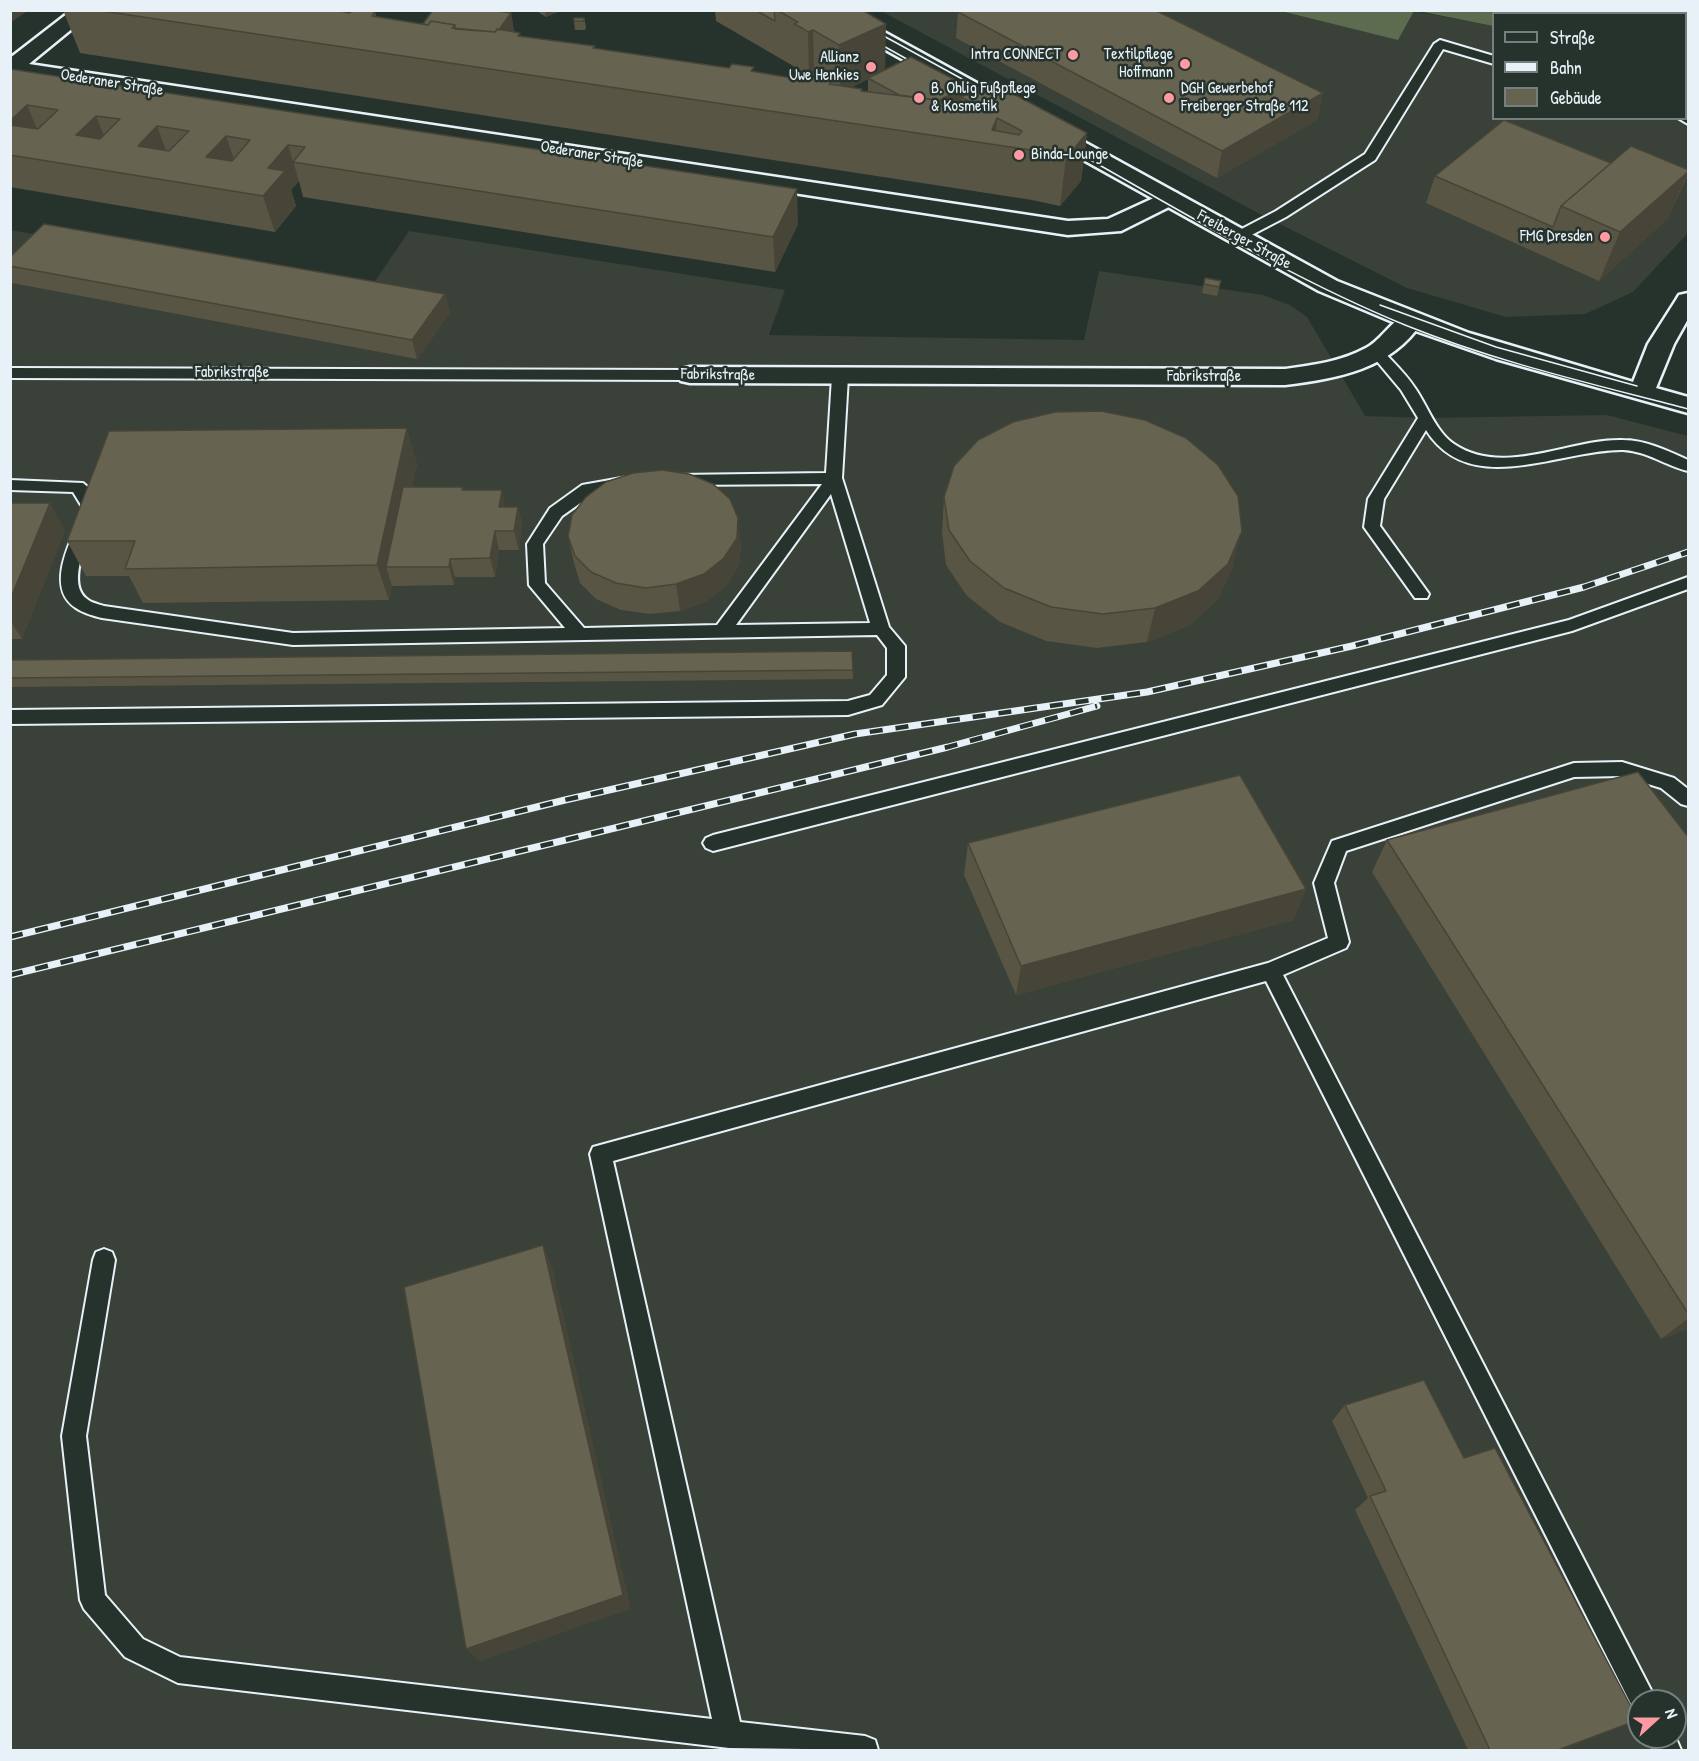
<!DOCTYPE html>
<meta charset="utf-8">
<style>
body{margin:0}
#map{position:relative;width:1699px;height:1761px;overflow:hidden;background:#26332d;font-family:"Patrick Hand",sans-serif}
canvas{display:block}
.frame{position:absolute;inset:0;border:12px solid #e8f1f8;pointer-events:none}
.legend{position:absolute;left:1492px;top:12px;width:195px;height:108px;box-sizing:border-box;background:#26332d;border:2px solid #747f7e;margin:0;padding:8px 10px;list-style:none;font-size:18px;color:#e8f1f8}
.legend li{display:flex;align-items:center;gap:12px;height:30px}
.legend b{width:30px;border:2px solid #747f7e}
.north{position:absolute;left:1627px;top:1689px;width:60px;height:60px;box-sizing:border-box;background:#26332d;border:2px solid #747f7e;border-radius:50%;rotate:69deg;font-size:16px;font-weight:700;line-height:24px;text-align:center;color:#e8f1f8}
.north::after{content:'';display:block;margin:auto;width:21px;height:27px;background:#ff9aa2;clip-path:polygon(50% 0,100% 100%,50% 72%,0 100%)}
</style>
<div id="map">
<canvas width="1699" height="1761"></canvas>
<div class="frame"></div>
<ul class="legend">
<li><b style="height:8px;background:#26332d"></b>Straße</li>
<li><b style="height:8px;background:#e8f1f8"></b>Bahn</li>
<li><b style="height:16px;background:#666350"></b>Gebäude</li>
</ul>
<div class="north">N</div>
</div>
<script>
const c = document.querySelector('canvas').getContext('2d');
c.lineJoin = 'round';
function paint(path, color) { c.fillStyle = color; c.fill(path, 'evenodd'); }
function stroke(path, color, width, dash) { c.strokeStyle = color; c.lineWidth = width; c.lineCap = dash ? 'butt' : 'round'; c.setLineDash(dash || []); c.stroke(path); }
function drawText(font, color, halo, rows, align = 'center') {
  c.font = font + ' "Patrick Hand",sans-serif'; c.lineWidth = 5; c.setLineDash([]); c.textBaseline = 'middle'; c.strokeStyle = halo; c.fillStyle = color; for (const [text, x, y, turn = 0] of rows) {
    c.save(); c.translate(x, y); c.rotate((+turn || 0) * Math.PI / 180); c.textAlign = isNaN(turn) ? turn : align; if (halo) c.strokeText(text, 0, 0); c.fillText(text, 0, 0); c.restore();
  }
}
paint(new Path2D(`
 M1281 10 1398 39 1414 11 1493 26 1494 118H1686V67L1688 68V233L1633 292 1585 314 1506 317 1407 288 1258 213 881 11Z
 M10 230 367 293 409 231 785 290 769 335 1084 340 1099 271 1263 295 1290 305 1307 317 1365 416 1426 418 1607 415 1688 436V1750H11ZM1639 1701H1675V1737H1639Z`), '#394138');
paint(new Path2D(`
 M1281 11H1414L1398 40Z
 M1418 11H1688V68L1686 67V14H1494L1493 26Z`), '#5d6c4e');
const lane = new Path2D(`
 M1440 40 1494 56V64L1443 49 1375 160 1286 217 1242 240H1232L1230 237 1232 234 1276 211 1365 154 1434 44Z
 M1686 115H1688V124L1678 118H1686Z
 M1377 348 1382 350C1393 362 1406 374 1415 388 1427 405 1436 432 1454 444 1504 478 1570 438 1623 440 1646 440 1668 451 1688 460V471C1666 466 1647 451 1623 450 1560 449 1470 500 1426 430L1384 499 1380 526 1429 594 1427 598H1415L1364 527 1368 499 1418 418 1401 390 1370 353Z
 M10 368 690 370 698 375 690 380 10 378Z
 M840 372 848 377 842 478 889 627 905 646V677L882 705 848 715 10 724V710L848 701 870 695 887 675V648L877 635 293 645 102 618C94 616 83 613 76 608 43 587 73 536 84 510L73 492 10 490V480L83 483 90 489 100 510C92 530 64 582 87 599 91 603 99 604 104 606L293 633 565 628 529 585 527 544 550 508 582 485 627 477 633 478 635 482 633 486 593 494 562 516 543 544 545 583 584 628 717 625 822 484 677 485 671 484 669 480 671 476 677 475 826 473 832 377ZM831 494 870 623 736 625Z
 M1688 577V589L1572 631 713 851 706 848 703 843 706 838 713 835 1569 620Z
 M1622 762 1674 778 1688 789V806L1681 804 1661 788 1622 776 1574 777 1346 851 1334 883 1349 942 1346 948 1283 975 1652 1692 1656 1701H1639V1713L1634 1710 1266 981 613 1161 740 1722 865 1736 875 1740 878 1750 729 1748 178 1683 125 1657 84 1609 80 1600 62 1436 93 1260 96 1252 104 1249 112 1252 115 1260 86 1436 105 1595 143 1639 180 1657 712 1719 590 1154 593 1147 1268 963 1328 938 1314 883 1332 841 1574 763Z
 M1675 1736 1681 1750H1654L1648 1737Z`);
const street = new Path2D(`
 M72 10H95L29 64 1068 221 1108 219 1169 191 1177 193 1180 198 1177 203 1121 231 1068 235 10 73V58Z
 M1410 314 1419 317 1422 322C1390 370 1338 378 1285 385L690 383 681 381 677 375 681 369 690 367 1285 369C1313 365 1340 362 1366 348 1383 339 1391 319 1410 314Z`);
const secondary = new Path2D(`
 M818 10H844L1337 281 1469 333 1633 382 1648 344 1676 300 1679 295 1688 293V319L1674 344 1656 388 1688 397V413L1496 359 1407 328 1319 291 821 14Z`);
stroke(lane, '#e8f1f8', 4);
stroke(street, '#e8f1f8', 5);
stroke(secondary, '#e8f1f8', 5);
paint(lane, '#26332d');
paint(street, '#26332d');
paint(secondary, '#26332d');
stroke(new Path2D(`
 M871 29 995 97
 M871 39 921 67
 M1071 149C1180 210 1288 277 1405 325 1496 362 1593 384 1688 409
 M1380 305 1496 347 1637 386`), '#e8f1f8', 1.5);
const rail = new Path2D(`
 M10 937 565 800 855 734 1147 692 1352 646 1584 587 1688 552
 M10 975 948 747 1097 706`);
stroke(rail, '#e8f1f8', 7);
stroke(rail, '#26332d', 4.5, [13]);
paint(new Path2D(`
 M63 10H335L350 13 375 12 376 16 423 24 511 13 514 32 521 37 754 72 803 80 805 77 795 71V67L716 21 715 10H862L885 70 967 86 966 95 1087 133 1081 181 1060 206 1032 200 80 53ZM868 79V92L862 91 850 88Z
 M535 10H562L546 17Z
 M958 12 1323 93 1317 120 1217 178 956 38Z
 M584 18 586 27 585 30H575L574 21Z
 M10 69 798 224 775 272 303 197 299 181 291 190 296 206 275 232 10 187Z
 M1689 170V173L1667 219 1599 281 1426 203 1435 176Z
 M10 257 445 294 450 313 417 359 12 283 10 280Z
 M1205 278 1221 281 1217 296 1202 293Z
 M417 463 412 487H463L464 490 506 507H518L522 525 519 550H499L495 577H455L454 585 392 586 389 600 143 603 129 576H86L67 541Z
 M944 497 1233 566 1219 598 1190 625 1147 642 1097 648 1046 641 1000 622 967 596 946 565 942 532Z
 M10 503 65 530 22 639H10Z
 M568 536 741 545 739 565 727 585 707 601 680 611 650 614 621 610 596 599 580 583 574 563Z
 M852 651 853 679 10 687V660Z
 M1689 838V1329L1661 1339 1372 872 1387 840Z
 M968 843 1306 889 1293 920 1016 995 964 875Z
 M1345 1405 1464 1458 1558 1750H1468L1355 1510 1368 1498 1332 1421Z`), '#585545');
paint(new Path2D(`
 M10 10H29L10 23Z
 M545 10H562L546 17Z
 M511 13 514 32 488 45Z
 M886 24 885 71 840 93 839 45Z
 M813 30 814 77 809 79 808 32Z
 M967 86 966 100 961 97 960 116 935 102Z
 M1323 93 1317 120 1217 178 1222 151Z
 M27 105 42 141 10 132V121Z
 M96 116 110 151 76 135Z
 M997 118 995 145 992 130Z
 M157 126 170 161 138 146Z
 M1087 133 1081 181 1060 206 1066 158Z
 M226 136 238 171 206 157Z
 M288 145 299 181 291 190 296 206 275 232 263 196 268 168Z
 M1689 171 1667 219 1599 281 1620 232Z
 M797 189 798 224 775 272 773 237Z
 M445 294 450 313 417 359 412 340Z
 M407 428 417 463 396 567H386L392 586 389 600 377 565Z
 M502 490 506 509 499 507Z
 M50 503 65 530 22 639 10 620V600Z
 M518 507 522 525 519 550 514 531Z
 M738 518 741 545 739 565 727 585 707 601 680 611 676 584Z
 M495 531 499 550 495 577 490 558Z
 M1242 531 1233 566 1219 598 1190 625 1147 642 1155 608Z
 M450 559 455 577 454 585 449 567Z
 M1306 889 1293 920 1016 995 1021 966Z
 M543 1245 553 1269 631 1609 480 1661 466 1649Z
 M1689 1318V1329L1661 1339Z`), '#474538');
const building = new Path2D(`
 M96 10H335L350 13 352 10H366L375 12 372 16 428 25 431 21 455 25 452 28 495 32 497 29 520 33 518 36 595 46 593 48 729 68 732 64 754 67 751 71 803 80 806 76 831 80 829 84 862 89 861 91 936 100 935 102 970 108 972 103 961 97 991 82 1087 133 1066 158 1037 151ZM997 118 1022 131 1019 135 992 130Z
 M433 10H491L511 13 499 30 497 29 495 32 455 29V25L431 21 428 25 423 24Z
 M755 10H774L775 21Z
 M777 10H862L886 24 839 45 813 30 808 32 802 28 794 24 798 22Z
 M960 10H1155L1323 93 1222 151 958 12Z
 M574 18H584V21H574Z
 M911 57 967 86 936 102V100L899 95 868 78Z
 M10 69 797 189 773 237 293 162 305 147 288 145 268 168 285 171 263 196 10 155V125L38 129 58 110 27 105 10 121ZM96 116 120 119 100 139 76 135ZM157 126 189 131 169 151 138 146ZM226 136 250 140 232 161 206 157Z
 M1504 120 1611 163 1561 206 1553 227 1435 176Z
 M1631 146 1689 170V171L1620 232 1561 206Z
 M44 224 445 294 412 340 10 266V257Z
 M1205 278 1221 281 1219 287 1204 284Z
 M1101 411 1145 420 1186 438 1218 465 1238 496 1242 531 1228 564 1198 591 1155 608 1103 614 1051 607 1004 588 970 561 949 530 944 497 954 466 978 440 1013 422 1055 412Z
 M407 428 377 565 125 569 135 541H67L109 431Z
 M662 470 689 474 713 484 730 499 738 518 737 538 724 558 704 574 676 584 646 588 616 583 591 572 575 556 568 536 572 515 586 497 606 482 633 473Z
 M403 487H463L462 490H502L499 507H518L514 531H495L490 558 450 559 449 567H386Z
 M10 503H50L10 600Z
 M852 651 853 670 10 678V660Z
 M1638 772 1689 838V1315L1387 840Z
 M1240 775 1306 889 1021 966 968 843Z
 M543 1245 623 1595 466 1649 404 1287Z
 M1424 1380 1464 1458 1495 1448 1638 1720 1558 1750H1490L1370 1496 1386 1491 1345 1405Z`);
paint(building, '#666350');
stroke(building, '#474538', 1.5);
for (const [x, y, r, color] of [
 [1073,55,6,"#ff9aa2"],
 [1185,64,6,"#ff9aa2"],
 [871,67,6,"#ff9aa2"],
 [919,98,6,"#ff9aa2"],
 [1169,98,6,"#ff9aa2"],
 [1019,155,6,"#ff9aa2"],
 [1605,237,6,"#ff9aa2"]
]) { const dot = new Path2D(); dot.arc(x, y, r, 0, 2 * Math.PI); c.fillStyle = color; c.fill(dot); stroke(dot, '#26332d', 2); }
drawText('16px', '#e8f1f8', '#26332d', [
 ["Intra CONNECT",1061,55],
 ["Textilpflege",1173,55],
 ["Hoffmann",1173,73],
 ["Allianz",859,58],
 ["Uwe Henkies",859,76],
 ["B. Ohlig Fußpflege",931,89,"left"],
 ["& Kosmetik",931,107,"left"],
 ["DGH Gewerbehof",1181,89,"left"],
 ["Freiberger Straße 112",1181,107,"left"],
 ["Binda-Lounge",1031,155,"left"],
 ["FMG Dresden",1593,237]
], 'right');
drawText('16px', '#e8f1f8', '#26332d', [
 ["Oederaner Straße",112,83,9],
 ["Oederaner Straße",592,155,9],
 ["Freiberger Straße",1244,240,29],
 ["Fabrikstraße",232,373],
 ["Fabrikstraße",718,375,1],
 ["Fabrikstraße",1204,377]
]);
</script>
